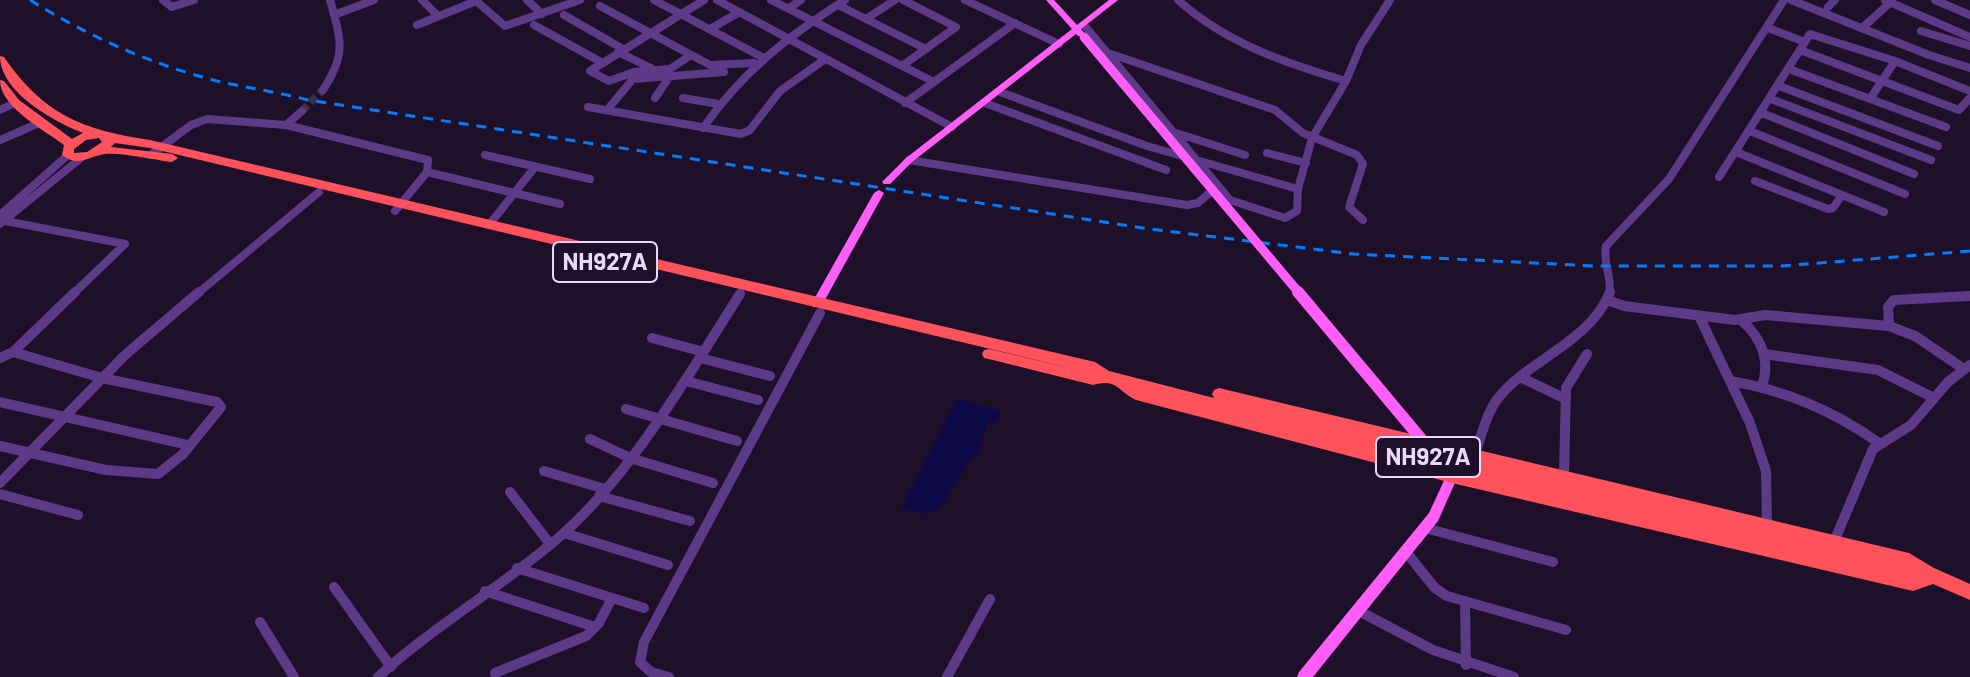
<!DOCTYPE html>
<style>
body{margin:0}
canvas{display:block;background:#1e1028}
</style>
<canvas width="1970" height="677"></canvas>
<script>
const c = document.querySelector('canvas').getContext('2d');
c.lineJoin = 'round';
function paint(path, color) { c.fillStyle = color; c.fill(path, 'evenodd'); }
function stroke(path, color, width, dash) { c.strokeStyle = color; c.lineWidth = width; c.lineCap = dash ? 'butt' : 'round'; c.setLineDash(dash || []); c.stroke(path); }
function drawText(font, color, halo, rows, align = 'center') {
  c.font = font + ' Barlow,sans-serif'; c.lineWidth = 6; c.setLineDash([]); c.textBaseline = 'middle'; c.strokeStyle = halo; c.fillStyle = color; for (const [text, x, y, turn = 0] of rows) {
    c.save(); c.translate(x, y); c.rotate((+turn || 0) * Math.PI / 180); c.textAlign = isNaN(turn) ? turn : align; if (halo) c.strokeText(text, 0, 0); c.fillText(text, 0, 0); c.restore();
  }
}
paint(new Path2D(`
 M957 399 1001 411 998 422 987 424 978 454 971 458 940 508C927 515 914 514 902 507Z`), '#0d0a47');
stroke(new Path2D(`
 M302 111 323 90`), '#3d2e48', 8, [8, 4]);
stroke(new Path2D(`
 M163 0 172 7 194 0
 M422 0 438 16
 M475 0 505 26 580 0
 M527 0 542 14
 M654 0 762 57
 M717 0 952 127
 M771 0 934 82
 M965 0 1059 44
 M1178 0C1226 43 1285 63 1346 81
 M1791 0 1929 55 1970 68
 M1885 0 1970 37
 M1935 0 1970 15
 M838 5 926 49
 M600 6 710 65 754 63
 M1828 7 1835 0
 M789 8 801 0
 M334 15 374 0
 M564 15 623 49
 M866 19 895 0
 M417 25 476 1
 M534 25 601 62
 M1084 25 1230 200 1285 218 1297 211 1298 189 1312 138 1346 81 1361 45 1390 0
 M1768 28 1805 42
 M1862 28 1892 1
 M710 29 738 13
 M1921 31 1970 46
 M1800 50 1959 110 1970 98
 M618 52 651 68
 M1111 54 1275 110 1303 133 1357 155 1363 164 1349 207 1363 220
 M691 55 670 69 634 72 609 81 590 71 704 0
 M902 66 956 27 903 0
 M1789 69 1946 127
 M1779 86 1938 146
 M323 90C347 53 341 40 330 0
 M1000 92 1147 146 1298 189
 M655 98 670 76
 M683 98 719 104
 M1771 99 1931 160
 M1870 99 1895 61
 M905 103 1015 23
 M985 103 1166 170
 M588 107 741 134 750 130 780 91 824 60
 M0 110 15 103
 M607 110 633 79 724 72
 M1762 113 1914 174
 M286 125 302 111
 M703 128C742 72 788 36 845 0
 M1750 131 1905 194
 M1173 132 1245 155
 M0 140 39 123
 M1736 152 1884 212
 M1267 153 1306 163
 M152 154 191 125 207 119 286 125 428 160 427 172 395 211
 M485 155 590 179
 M909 160 1187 205 1198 203 1216 187
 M427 172 560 204
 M1719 177 1810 34 1895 61 1970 91
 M1755 181 1828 209 1833 208 1842 195
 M0 215 68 155
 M0 220 125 244
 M0 224 81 158
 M489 225 535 167
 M73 294 125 244
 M197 294 319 192
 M1609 294C1613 278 1602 263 1606 246L1669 179 1784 0`), '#5d3a88', 8);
stroke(new Path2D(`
 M1607 300 1624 306 1735 320 1765 315 1889 326 1915 336 1964 369
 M1699 316 1750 423 1766 471 1767 526
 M1741 320C1761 337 1771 360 1762 386
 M1889 326 1888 307 1894 300 1970 296
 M652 338 704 352
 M1764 354 1878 370 1934 398
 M0 358 13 352 75 292
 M700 358 770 376
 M1522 378 1566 399
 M686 381 758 400
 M1730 381C1785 390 1834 411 1879 443
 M0 402 188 445
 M626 409 737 441
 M590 439 630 458 713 483
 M0 446 106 470 158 474 183 454 221 407 217 402 102 378 13 352
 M1475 454C1482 435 1486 413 1499 397 1530 359 1591 341 1610 292
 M544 471 605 489
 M1564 475 1566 388 1587 354
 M0 483 125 355 199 292
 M510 492 550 544
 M0 494 78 515
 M599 496 690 521
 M1425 528 1553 562
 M564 533 668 565
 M1834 542 1873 449 1911 425 1948 382 1970 365
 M1406 552 1435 588 1447 596 1566 630
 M517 568 644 608
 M334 587 391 667
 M485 591 595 627
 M1465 601 1466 665
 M1357 610 1433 650 1514 677
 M260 622 294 677
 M495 673 586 636 599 623 611 600
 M378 677C434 626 500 588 557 539 630 477 689 374 740 294
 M669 677 651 672 640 662 644 642 820 313
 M947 677 990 599`), '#5d3a88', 10);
paint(new Path2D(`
 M1046 0H1054L1077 25 1109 0H1118L1081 29 1085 34 1084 36H1078L1076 34 912 162 890 184H884L882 182 906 158 1072 29Z
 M879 190 884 193 821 307H813L812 304 813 301 874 193Z
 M1452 471 1456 472 1458 476 1438 521 1313 677H1297L1299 672 1429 513 1448 472Z`), '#ff5ef8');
paint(new Path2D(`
 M0 56 4 57C44 115 83 130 150 140L1095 362 1109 371 1214 398 1212 394 1214 390 1219 388 1909 553 1934 568 1970 584V600L1933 584 1913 591 1452 483 1136 400C1117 391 1118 378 1093 385L989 359 984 358 982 354 984 350 989 349 1091 373 150 148 115 143 111 147 172 154 178 158 172 162C156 160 119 152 105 154 88 156 80 168 62 155L64 145C43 129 0 107 0 80L4 81 19 100 72 139 83 133C53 121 0 92 0 56ZM99 138 102 142 87 152 74 153V149L86 140Z`), '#ff525c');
stroke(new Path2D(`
 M30 0C88 36 150 64 217 81 247 88 278 92 308 100L1150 229 1354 254 1595 266H1781L1970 251`), '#037cff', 3, [10, 8]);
stroke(new Path2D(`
 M1084 37 1300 294`), '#ff5ef8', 9);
stroke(new Path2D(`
 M1298 292 1438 459`), '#ff5ef8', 12);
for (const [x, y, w] of [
 [605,262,104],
 [1428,457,104]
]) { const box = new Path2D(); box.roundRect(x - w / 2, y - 20, w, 40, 6); c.fillStyle = '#1e1028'; c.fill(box); stroke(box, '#ecd7ff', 2); }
drawText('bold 24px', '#ecd7ff', null, [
 ["NH927A",605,262],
 ["NH927A",1428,457]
]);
</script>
